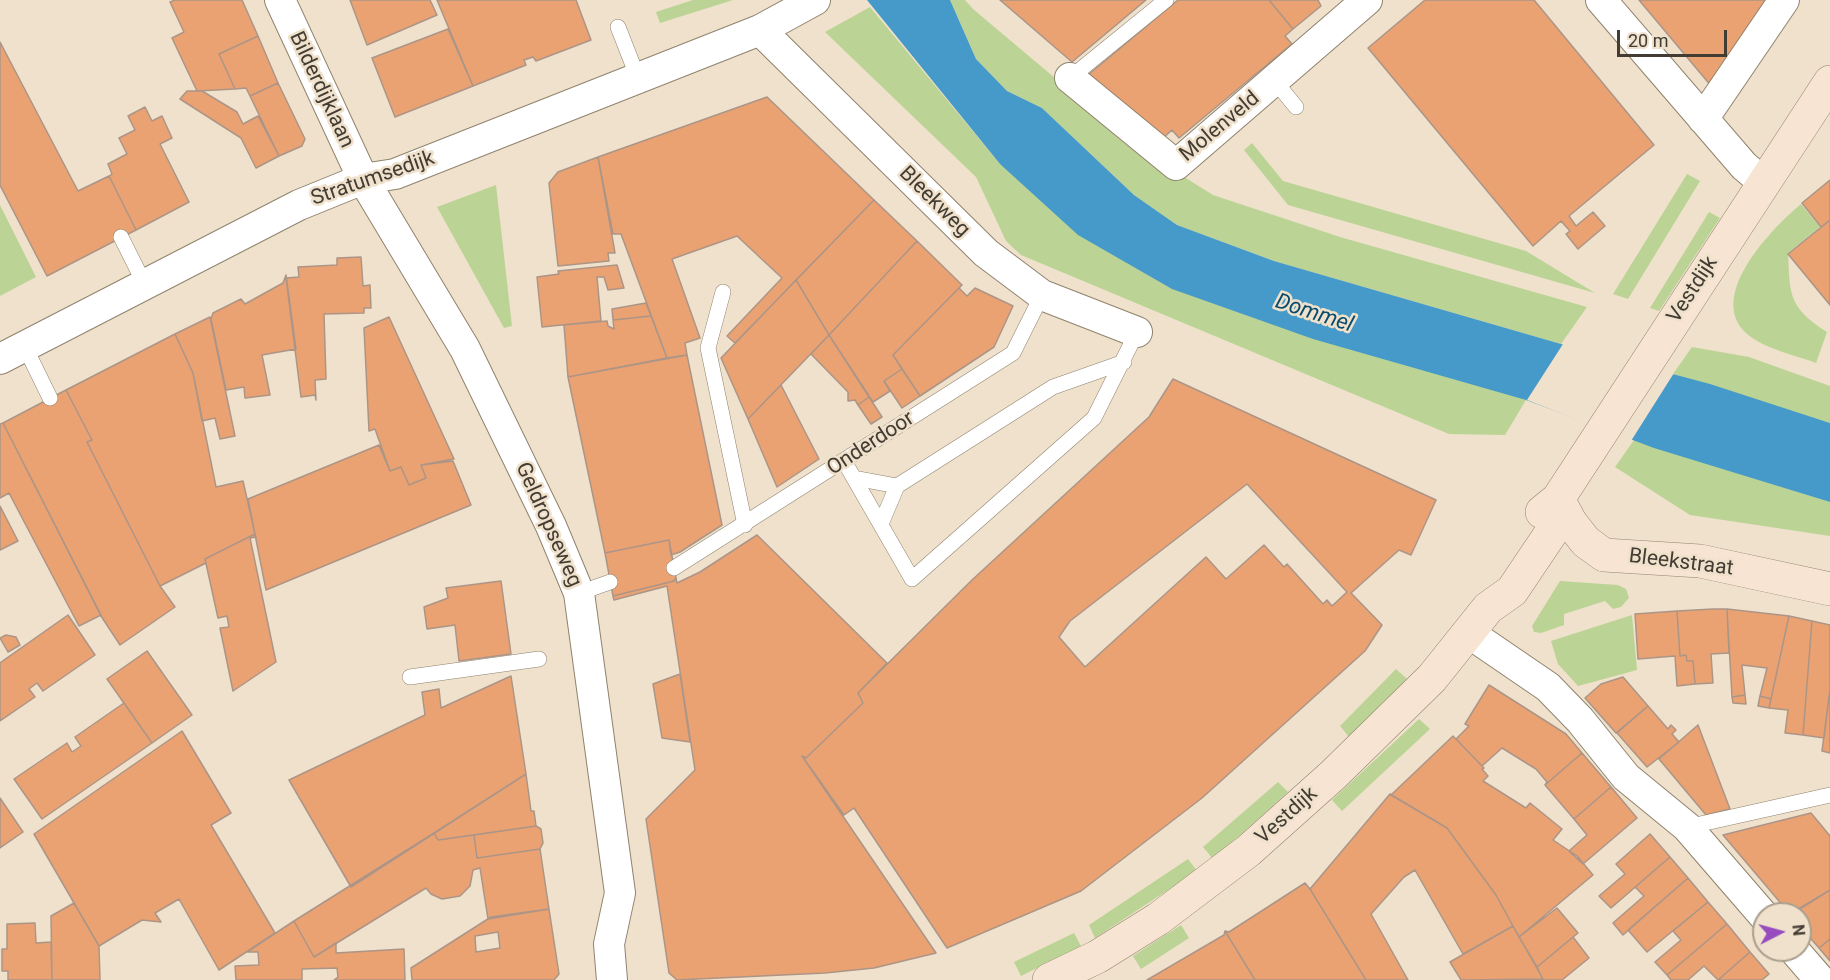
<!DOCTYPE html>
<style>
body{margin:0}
#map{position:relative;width:1830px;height:980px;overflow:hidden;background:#efe1cb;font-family:Roboto,sans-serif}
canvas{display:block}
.north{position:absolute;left:1752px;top:902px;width:60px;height:60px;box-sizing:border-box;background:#efe1cb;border:2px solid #aa9f8e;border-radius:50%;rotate:84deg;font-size:16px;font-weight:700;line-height:24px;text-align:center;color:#423c33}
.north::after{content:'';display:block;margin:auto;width:21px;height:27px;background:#974dc0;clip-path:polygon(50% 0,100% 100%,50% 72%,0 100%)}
.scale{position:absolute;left:1617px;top:30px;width:110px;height:27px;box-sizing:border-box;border:3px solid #423c33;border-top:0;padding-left:8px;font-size:18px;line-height:21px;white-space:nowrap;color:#423c33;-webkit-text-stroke:4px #efe1cb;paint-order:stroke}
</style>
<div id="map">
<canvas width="1830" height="980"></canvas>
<div class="north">N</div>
<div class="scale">20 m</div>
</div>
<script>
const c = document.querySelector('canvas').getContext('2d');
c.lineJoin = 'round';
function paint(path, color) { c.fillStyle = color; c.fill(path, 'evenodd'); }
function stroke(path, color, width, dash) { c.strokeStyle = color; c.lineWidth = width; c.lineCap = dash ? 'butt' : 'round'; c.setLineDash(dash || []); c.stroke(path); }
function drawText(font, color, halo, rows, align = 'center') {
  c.font = font + ' Roboto,sans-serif'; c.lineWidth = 5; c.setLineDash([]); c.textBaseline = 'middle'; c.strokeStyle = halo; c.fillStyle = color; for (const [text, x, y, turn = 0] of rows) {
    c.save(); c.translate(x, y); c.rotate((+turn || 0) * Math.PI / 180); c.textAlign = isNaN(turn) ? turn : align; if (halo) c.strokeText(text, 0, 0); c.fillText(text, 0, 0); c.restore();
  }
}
paint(new Path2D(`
 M693 0H733L660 23 656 12Z
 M950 0H965L973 9 1169 174 1181 175 1213 195 1340 237 1587 307 1561 344 1274 261 1177 225 1134 195 1042 108 1007 91 976 59Z
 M870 7 1000 164 1526 400 1505 435 1449 434 1021 255 1006 241 976 177 825 32Z
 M1252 143 1283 181 1526 251 1595 293 1288 205 1244 150Z
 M1687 174 1700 181 1628 299 1613 294Z
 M496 185 512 326 504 328 437 207Z
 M1801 204 1820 227 1788 253C1790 294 1788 307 1827 332L1816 363C1795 355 1769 350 1751 337 1701 301 1771 229 1801 204Z
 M0 205 36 277 0 296Z
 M1709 212 1720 218 1659 311 1650 308Z
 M1692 347 1749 357 1830 386V423L1673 374Z
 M1634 440 1830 502V536L1690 515 1615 467Z
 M1560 581 1618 585 1626 589 1629 598 1621 607 1613 609 1605 601 1564 614V625L1541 633 1534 632 1532 626Z
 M1632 615 1637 670 1578 686 1558 664 1551 641Z
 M1396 669 1407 679 1349 737 1340 726Z
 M1419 719 1430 729 1342 811 1332 800Z
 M1278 782 1288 792 1213 859 1203 847Z
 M1188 859 1197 871 1095 938 1089 925Z
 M1181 925 1189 938 1141 969 1133 956Z
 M1074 933 1081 946 1021 976 1014 962Z`), '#bbd495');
paint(new Path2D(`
 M867 0H950L976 59 1007 91 1042 108 1134 195 1177 225 1274 261 1561 344 1710 384 1830 423V502L1654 448 1526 400 1313 339 1172 289 1078 235 1000 164Z`), '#469ac9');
paint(new Path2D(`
 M1563 344 1674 373 1631 441 1527 400Z`), '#efe1cb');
const building = new Path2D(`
 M175 0H242L258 36 219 54 235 89 197 91 172 38 184 32 170 2Z
 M350 0H430L437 15 367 45Z
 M437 0H576L591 40 536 61 533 57 524 60 526 65 473 86Z
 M1000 0H1146L1072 62Z
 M1178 0H1269L1293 29 1285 36 1292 44 1179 138 1172 130 1162 139 1088 75Z
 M1269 0H1318L1321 6 1293 29Z
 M1425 0H1534L1654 145 1569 216 1576 226 1593 212 1605 226 1578 249 1566 234 1570 231 1561 221 1533 246 1368 48Z
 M1639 0H1770L1712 87Z
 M448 29 473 86 395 117 372 58Z
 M258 36 278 83 250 96 246 88 235 89 219 54Z
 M0 42 78 191 109 176 136 230 47 276 0 185Z
 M278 83 305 139 302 146 279 156 250 96Z
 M187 91H202L237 112 243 124 258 116 279 156 256 168 241 138 180 99Z
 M767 97 874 200 735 343 727 336 782 278 737 236 672 259 700 338 685 343 687 355 667 358 621 234H613L598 157Z
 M145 107 152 121 162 116 172 138 160 144 189 202 136 230 109 176 112 174 108 164 127 154 119 138 135 130 128 116Z
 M598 157 615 253H608L609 261 558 266 549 183 558 172Z
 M1830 180V220L1821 227 1802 203Z
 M874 200 917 241 829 335 796 280Z
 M1830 220V305L1788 254Z
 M917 241 962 285 893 355 902 369 884 381 890 391 873 402 829 335Z
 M361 257 363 286 370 285 371 308H364V313L324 314 326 379 315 380 316 400 315 395 301 397 286 278 299 277 298 267 337 265V258Z
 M617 265 624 288 608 290 604 277H597L601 321 542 327 537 277 559 274 558 271Z
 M286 275 296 349 262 355 270 395 245 398 244 387 226 390 211 319 213 313 241 299 245 304 283 283Z
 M796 280 829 335 748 419 721 358Z
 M959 288 967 296 975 288 1013 306 994 347 920 396 893 355Z
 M646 303 651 316 613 320 612 309Z
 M651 316 667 358 568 377 564 325 607 321 608 326 614 329 613 320Z
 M210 317 235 436 220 439 215 418 202 421 193 373 175 334Z
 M389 317 454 459 421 465 426 478 409 485 401 467 390 471 375 429 369 431 364 328Z
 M175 334 193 373 216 487 243 481 255 534 205 559 206 563 160 586 87 442 92 440 66 390Z
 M829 335 869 397 858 405 855 400 848 401V392L811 354Z
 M687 355 722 525 680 552 671 555 669 540 605 553 568 377Z
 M902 369 920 396 902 408 884 381Z
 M1173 379 1436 500 1411 555 1399 550 1351 593 1382 625 1365 651 1202 798 1081 891 947 948 854 808 844 815 802 756 806 758 863 703 858 693 972 580 1149 417ZM1247 484 1347 592 1332 606 1327 600 1323 604 1287 564 1284 567 1264 545 1226 579 1206 557 1085 667 1059 637 1070 621Z
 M781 385 819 459 777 487 748 419Z
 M66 390 92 440 87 442 160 586 175 607 120 645 101 616 3 423Z
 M869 397 882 417 871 424 858 405Z
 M3 423 101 615 79 626 9 493 0 498V424Z
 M379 445 390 471 401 467 409 485 426 478 421 465 453 461 471 505 266 590 248 499Z
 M0 506 18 541 0 550Z
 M255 534 256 537 250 538 276 662 233 691 220 628 229 627 227 616 218 618 205 559Z
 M757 535 887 663 858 693 863 703 806 758 802 756 936 953 874 968 825 973 677 980 669 973 646 819 695 770 667 586 614 600 613 596 674 581 676 578 677 583 700 572Z
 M669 540 676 578 674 581 613 596 605 553Z
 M501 581 511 654 459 661 455 625 427 629 424 607 448 598 446 588Z
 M1713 609H1727L1729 653 1711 654 1713 683 1695 684 1693 661H1687L1686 655 1680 656 1677 611Z
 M1727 609 1789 616 1771 699 1760 696 1767 668 1742 665 1745 695 1732 697Z
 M1677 611 1680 656 1686 655 1687 661H1693L1695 684 1677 686 1675 656 1638 659 1635 614Z
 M68 615 95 655 43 691 37 683 29 689 35 697 0 721V663Z
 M1789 616 1812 621 1803 735 1785 733 1788 710 1769 708Z
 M1812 621 1830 625V689L1824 738 1803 735Z
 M6 635 16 637 20 645 8 652 0 638Z
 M147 651 192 715 152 743 107 679Z
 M680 674 690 742 662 738 653 684Z
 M511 676 526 774 351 887 289 780 425 715 422 692 439 689 441 708Z
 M1623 677 1648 706 1616 733 1585 698 1601 684Z
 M1489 685 1566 734 1582 753 1545 785 1547 782 1536 769 1502 748 1482 766 1456 739 1469 726 1465 724Z
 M1830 689V753L1822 751Z
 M1745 695 1746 704 1733 703 1732 697Z
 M1760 696 1771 699 1769 708 1758 706Z
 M124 703 152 743 42 819 14 779 67 743 72 752 81 746 75 737Z
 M1648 706 1668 729 1671 725 1676 730 1672 734 1679 742 1647 767 1617 733Z
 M1698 725 1730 809 1706 815 1659 759Z
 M182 731 231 813 211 825 275 933 219 970 179 899 155 913 161 922 142 920 99 946 34 834Z
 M1453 736 1484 768 1482 769 1488 776 1483 781 1526 808 1530 803 1562 829 1553 840 1577 856 1593 875 1519 937 1496 895 1447 828 1391 795Z
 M1582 753 1611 787 1574 819 1545 785Z
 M526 774 531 811H534L536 826 438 840 434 833Z
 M1611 787 1637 818 1583 864 1569 851 1587 835 1574 819Z
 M1390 794 1447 828 1496 895 1513 926 1463 954 1415 870 1404 877 1371 914 1408 980H1366L1310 889Z
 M0 798 23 832 0 848Z
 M1811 813 1830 836V890L1790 914 1723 835Z
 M536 826 541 829 543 843 540 849 477 858 474 835Z
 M434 833 438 840 474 835 477 858 540 849 549 909 488 919 480 868 473 870 470 886 460 896 442 899 431 894 426 888 314 957 294 921Z
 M1650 834 1670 857 1611 908 1599 896 1625 874 1616 864Z
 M1670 857 1688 878 1623 935 1613 923 1644 896 1635 887Z
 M1688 878 1708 902 1647 952 1628 930Z
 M1305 883 1310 889 1366 980H1255L1225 931 1229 932Z
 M1830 890V939L1819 948 1800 926V914H1792Z
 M1708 902 1727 924 1667 975 1655 962 1681 940 1673 931Z
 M74 903 99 946 100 980H52L51 916Z
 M1557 908 1578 933 1537 967 1519 937Z
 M549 909 559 974 554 980H412L411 968 491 917ZM498 932 500 948 476 952 475 936Z
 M294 921 314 957 336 943V953L404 949 405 980H334L338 977 337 968 302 969V980H236L235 966 259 965 258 952H247Z
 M35 923 36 943 51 942 52 980H8V971H2V949H7V924Z
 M1727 924 1750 952 1718 980 1704 966 1688 980H1671L1667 975Z
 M1513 926 1543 979 1461 980 1450 962Z
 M1225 931 1255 980H1147L1224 935Z
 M1573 937 1589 958 1562 980H1543L1537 967Z
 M1830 939V961L1819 948Z
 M1750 952 1769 974 1762 980H1718Z`);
paint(building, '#eaa272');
stroke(building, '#ac9587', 1.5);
const lane = new Path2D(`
 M618 27 638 78
 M1070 78 1166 0
 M1274 80 1296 107
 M121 237 145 285
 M723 292 708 348 745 525
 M25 347 50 398
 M844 461 912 579 1094 418 1137 332
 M854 478 897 486 1053 387 1124 362
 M881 524 897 486
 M674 568 1013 353 1042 295
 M579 593 610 582
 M410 677 539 659
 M1687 827 1830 795`);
const street = new Path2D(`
 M280 0 363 179 465 349 551 526 579 593 620 893 609 944 612 980
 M1601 0 1744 166 1764 183
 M760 30 986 253 1042 295 1137 332
 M1070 78 1176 165 1367 0
 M1703 119 1784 0
 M0 359 299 205 363 179 395 174 760 30 815 0
 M1469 633 1548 687 1580 720 1626 777 1687 827 1764 916
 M1794 950 1820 980`);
const secondary = new Path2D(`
 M1558 499 1571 523 1586 542 1604 555 1700 561 1830 589
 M1542 512 1558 499 1830 82
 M1049 980 1097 957 1158 919 1248 851 1333 775 1432 678 1488 608 1512 591 1551 533 1558 499`);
stroke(lane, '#90836e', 16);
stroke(street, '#90836e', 32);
stroke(secondary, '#90836e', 34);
stroke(lane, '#fff', 15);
stroke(street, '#fff', 30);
stroke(secondary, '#f7e4d2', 33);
drawText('21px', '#423c33', '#efe1cb', [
 ["Bilderdijklaan",321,90,65],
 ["Molenveld",1220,127,-40],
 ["Stratumsedijk",373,179,-19],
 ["Bleekweg",934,202,45],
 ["Vestdijk",1693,290,-57],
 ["Onderdoor",871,444,-33],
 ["Geldropseweg",548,525,66],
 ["Bleekstraat",1681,563,7],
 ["Vestdijk",1287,816,-42]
]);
drawText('italic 22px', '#084c6d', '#efe1cb', [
 ["Dommel",1314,314,18]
]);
</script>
